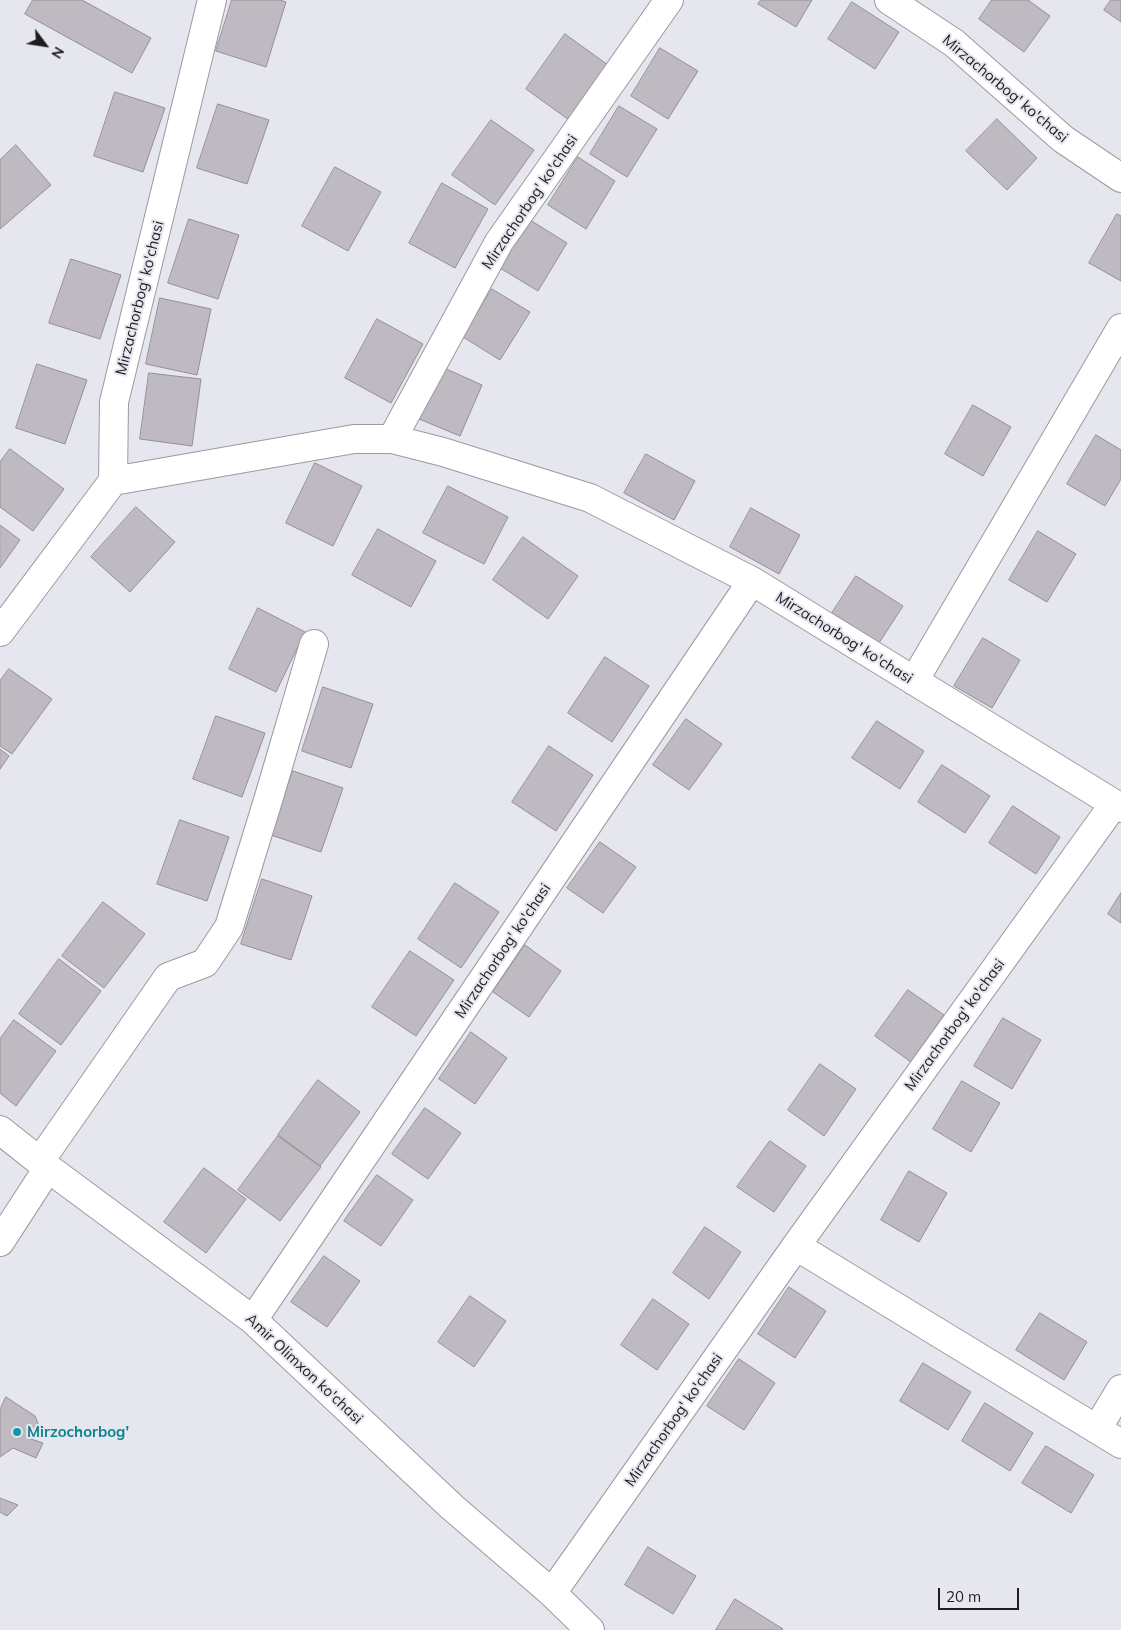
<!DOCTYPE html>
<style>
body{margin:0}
#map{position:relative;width:1121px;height:1630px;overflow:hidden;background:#e6e6ee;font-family:Mulish,sans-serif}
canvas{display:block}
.north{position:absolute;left:20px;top:20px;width:50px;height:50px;-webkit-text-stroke:4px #e6e6ee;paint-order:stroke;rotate:121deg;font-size:14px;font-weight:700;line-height:20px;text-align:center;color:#1e1e21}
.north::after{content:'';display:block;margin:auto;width:18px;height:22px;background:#1e1e21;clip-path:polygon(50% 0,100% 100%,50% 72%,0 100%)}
.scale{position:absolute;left:938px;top:1588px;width:81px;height:22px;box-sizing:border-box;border:2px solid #1e1e21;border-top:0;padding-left:6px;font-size:15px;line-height:18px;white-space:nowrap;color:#1e1e21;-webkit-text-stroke:4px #e6e6ee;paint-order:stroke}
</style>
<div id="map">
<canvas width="1121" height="1630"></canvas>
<div class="north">N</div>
<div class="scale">20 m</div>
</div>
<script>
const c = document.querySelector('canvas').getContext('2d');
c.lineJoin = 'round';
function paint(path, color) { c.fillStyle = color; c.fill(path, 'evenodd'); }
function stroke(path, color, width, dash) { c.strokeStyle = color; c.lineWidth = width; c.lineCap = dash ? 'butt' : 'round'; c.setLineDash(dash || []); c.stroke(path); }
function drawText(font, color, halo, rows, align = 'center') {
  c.font = font + ' Mulish,sans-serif'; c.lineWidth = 4; c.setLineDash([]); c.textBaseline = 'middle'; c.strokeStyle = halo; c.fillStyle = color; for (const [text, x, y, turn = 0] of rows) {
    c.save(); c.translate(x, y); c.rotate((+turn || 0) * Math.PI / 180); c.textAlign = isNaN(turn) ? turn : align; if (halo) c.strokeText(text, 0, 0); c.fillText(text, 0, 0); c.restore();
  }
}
const building = new Path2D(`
 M33 0H82L151 38 132 73 25 14Z
 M232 0H280L286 2 266 67 216 51Z
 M761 0H812L796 27 758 4Z
 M992 0H1028L1050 16 1024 52 979 19Z
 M1111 0H1121V22L1104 10Z
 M852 2 899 32 875 69 828 39Z
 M565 34 608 65 569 120 526 89Z
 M660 48 698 71 668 119 631 96Z
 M115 92 165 108 143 172 94 156Z
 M218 104 269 120 247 184 197 168Z
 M619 106 657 129 627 177 590 154Z
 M997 119 1037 158 1007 190 966 151Z
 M491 120 534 150 495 205 452 175Z
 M16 145 51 185 0 229V160Z
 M578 157 615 181 586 229 548 205Z
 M335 167 381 192 348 251 302 226Z
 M442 183 488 209 455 268 409 243Z
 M1117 214 1121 216V281L1089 263Z
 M189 219 239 235 218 299 168 283Z
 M530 220 567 243 538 291 500 268Z
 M71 259 121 275 100 339 49 323Z
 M492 289 530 312 500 360 463 337Z
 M160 298 211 309 197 375 146 364Z
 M377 319 423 344 391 403 345 378Z
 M37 364 87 380 65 444 16 428Z
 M442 367 482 385 460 436 419 419Z
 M149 373 201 379 192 446 140 439Z
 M973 405 1011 427 983 476 945 454Z
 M1096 435 1121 450V479L1105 506 1067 484Z
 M10 449 64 489 33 531 0 507V462Z
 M646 454 695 481 674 520 624 493Z
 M315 463 362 486 333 546 286 523Z
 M448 486 508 517 484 564 423 533Z
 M136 507 175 542 130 592 91 557Z
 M751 508 800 535 779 574 730 547Z
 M0 525 20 540 0 568Z
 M378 529 436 561 411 607 352 575Z
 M1038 531 1076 554 1047 602 1009 580Z
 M523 537 578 576 548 619 493 580Z
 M856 576 903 606 879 643 832 613Z
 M258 608 305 632 276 692 229 669Z
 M983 638 1020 660 992 708 954 686Z
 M605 657 649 686 612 742 568 713Z
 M9 669 52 699 12 754 0 746V681Z
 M323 687 373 704 351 768 302 751Z
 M216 716 265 733 242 797 193 779Z
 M686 719 722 744 689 790 653 765Z
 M877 721 924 751 900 789 852 758Z
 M549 746 593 775 556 831 512 802Z
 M0 749 9 756 0 769Z
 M942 765 990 796 965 833 918 802Z
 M293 771 343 788 321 852 271 835Z
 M1013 806 1060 837 1036 874 989 843Z
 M180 820 229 837 207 901 157 884Z
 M600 842 636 867 603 913 567 888Z
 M262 879 312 896 291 960 241 944Z
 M455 883 499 912 461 968 418 939Z
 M1121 893V923L1108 914Z
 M103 902 145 934 104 988 62 956Z
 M525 945 561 971 529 1017 493 992Z
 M410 951 454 980 416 1036 372 1007Z
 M59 959 101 991 61 1045 19 1014Z
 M908 990 944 1015 911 1062 875 1036Z
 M1003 1018 1041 1040 1012 1089 974 1066Z
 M14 1020 56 1051 16 1106 0 1093V1039Z
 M471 1032 507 1058 475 1104 439 1079Z
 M820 1064 856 1089 824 1136 788 1110Z
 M318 1080 360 1112 320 1166 278 1135Z
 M962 1081 1000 1103 971 1152 933 1129Z
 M425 1108 461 1133 428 1179 392 1154Z
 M278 1136 321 1167 280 1221 238 1190Z
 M770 1141 806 1166 774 1212 737 1187Z
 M204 1168 246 1199 206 1253 164 1222Z
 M909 1171 947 1193 919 1242 881 1220Z
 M377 1175 413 1200 381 1246 344 1221Z
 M705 1227 741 1252 709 1299 673 1273Z
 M324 1256 360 1281 327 1327 291 1302Z
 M789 1287 826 1311 795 1358 758 1334Z
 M470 1296 506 1321 474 1367 438 1342Z
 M653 1299 689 1324 657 1370 621 1345Z
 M1040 1313 1087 1342 1064 1380 1016 1350Z
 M739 1359 775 1383 744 1430 707 1406Z
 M923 1363 971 1392 948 1430 900 1401Z
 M6 1397 35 1416 39 1426 28 1438 43 1443 36 1458 13 1448 0 1457V1410Z
 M985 1403 1033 1433 1010 1471 962 1441Z
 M1046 1446 1094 1475 1071 1513 1022 1483Z
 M0 1498 18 1505 7 1516 0 1512Z
 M648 1547 696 1576 673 1614 625 1585Z
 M735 1599 783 1629 782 1630H716Z`);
paint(building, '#bfbac1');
stroke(building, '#948f96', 1);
const minor = new Path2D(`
 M889 0 954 43 1063 139 1121 178
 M392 439 499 242 669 0
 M113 481 354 439H392L443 452 590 498 752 581 1121 808
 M0 632 113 481 114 402 212 0
 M914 681 1121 328
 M0 1130 48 1168 253 1320 452 1507 552 1593 590 1630
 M40 1161 168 977 205 963 229 927 269 797 314 644
 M0 1242 48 1168
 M796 1246 1121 1444
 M253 1320 752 581
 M1097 1429 1121 1389
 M552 1593 796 1246 1114 804`);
stroke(minor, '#9a9aa2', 30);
stroke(minor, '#fff', 28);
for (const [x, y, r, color] of [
 [17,1432,5,"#0f9aa8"]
]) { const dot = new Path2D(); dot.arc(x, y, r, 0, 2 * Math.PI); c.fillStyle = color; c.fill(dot); stroke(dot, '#e6e6ee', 2); }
drawText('15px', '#1e1e21', '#e6e6ee', [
 ["Mirzachorbog' ko'chasi",1005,89,40],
 ["Mirzachorbog' ko'chasi",530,202,-56],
 ["Mirzachorbog' ko'chasi",140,298,-76],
 ["Mirzachorbog' ko'chasi",844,638,32],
 ["Mirzachorbog' ko'chasi",503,951,-56],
 ["Mirzachorbog' ko'chasi",955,1025,-54],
 ["Amir Olimxon ko'chasi",304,1369,43],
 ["Mirzachorbog' ko'chasi",674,1420,-55]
]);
drawText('bold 15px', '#0d838f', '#e6e6ee', [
 ["Mirzochorbog'",27,1432]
], 'left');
</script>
